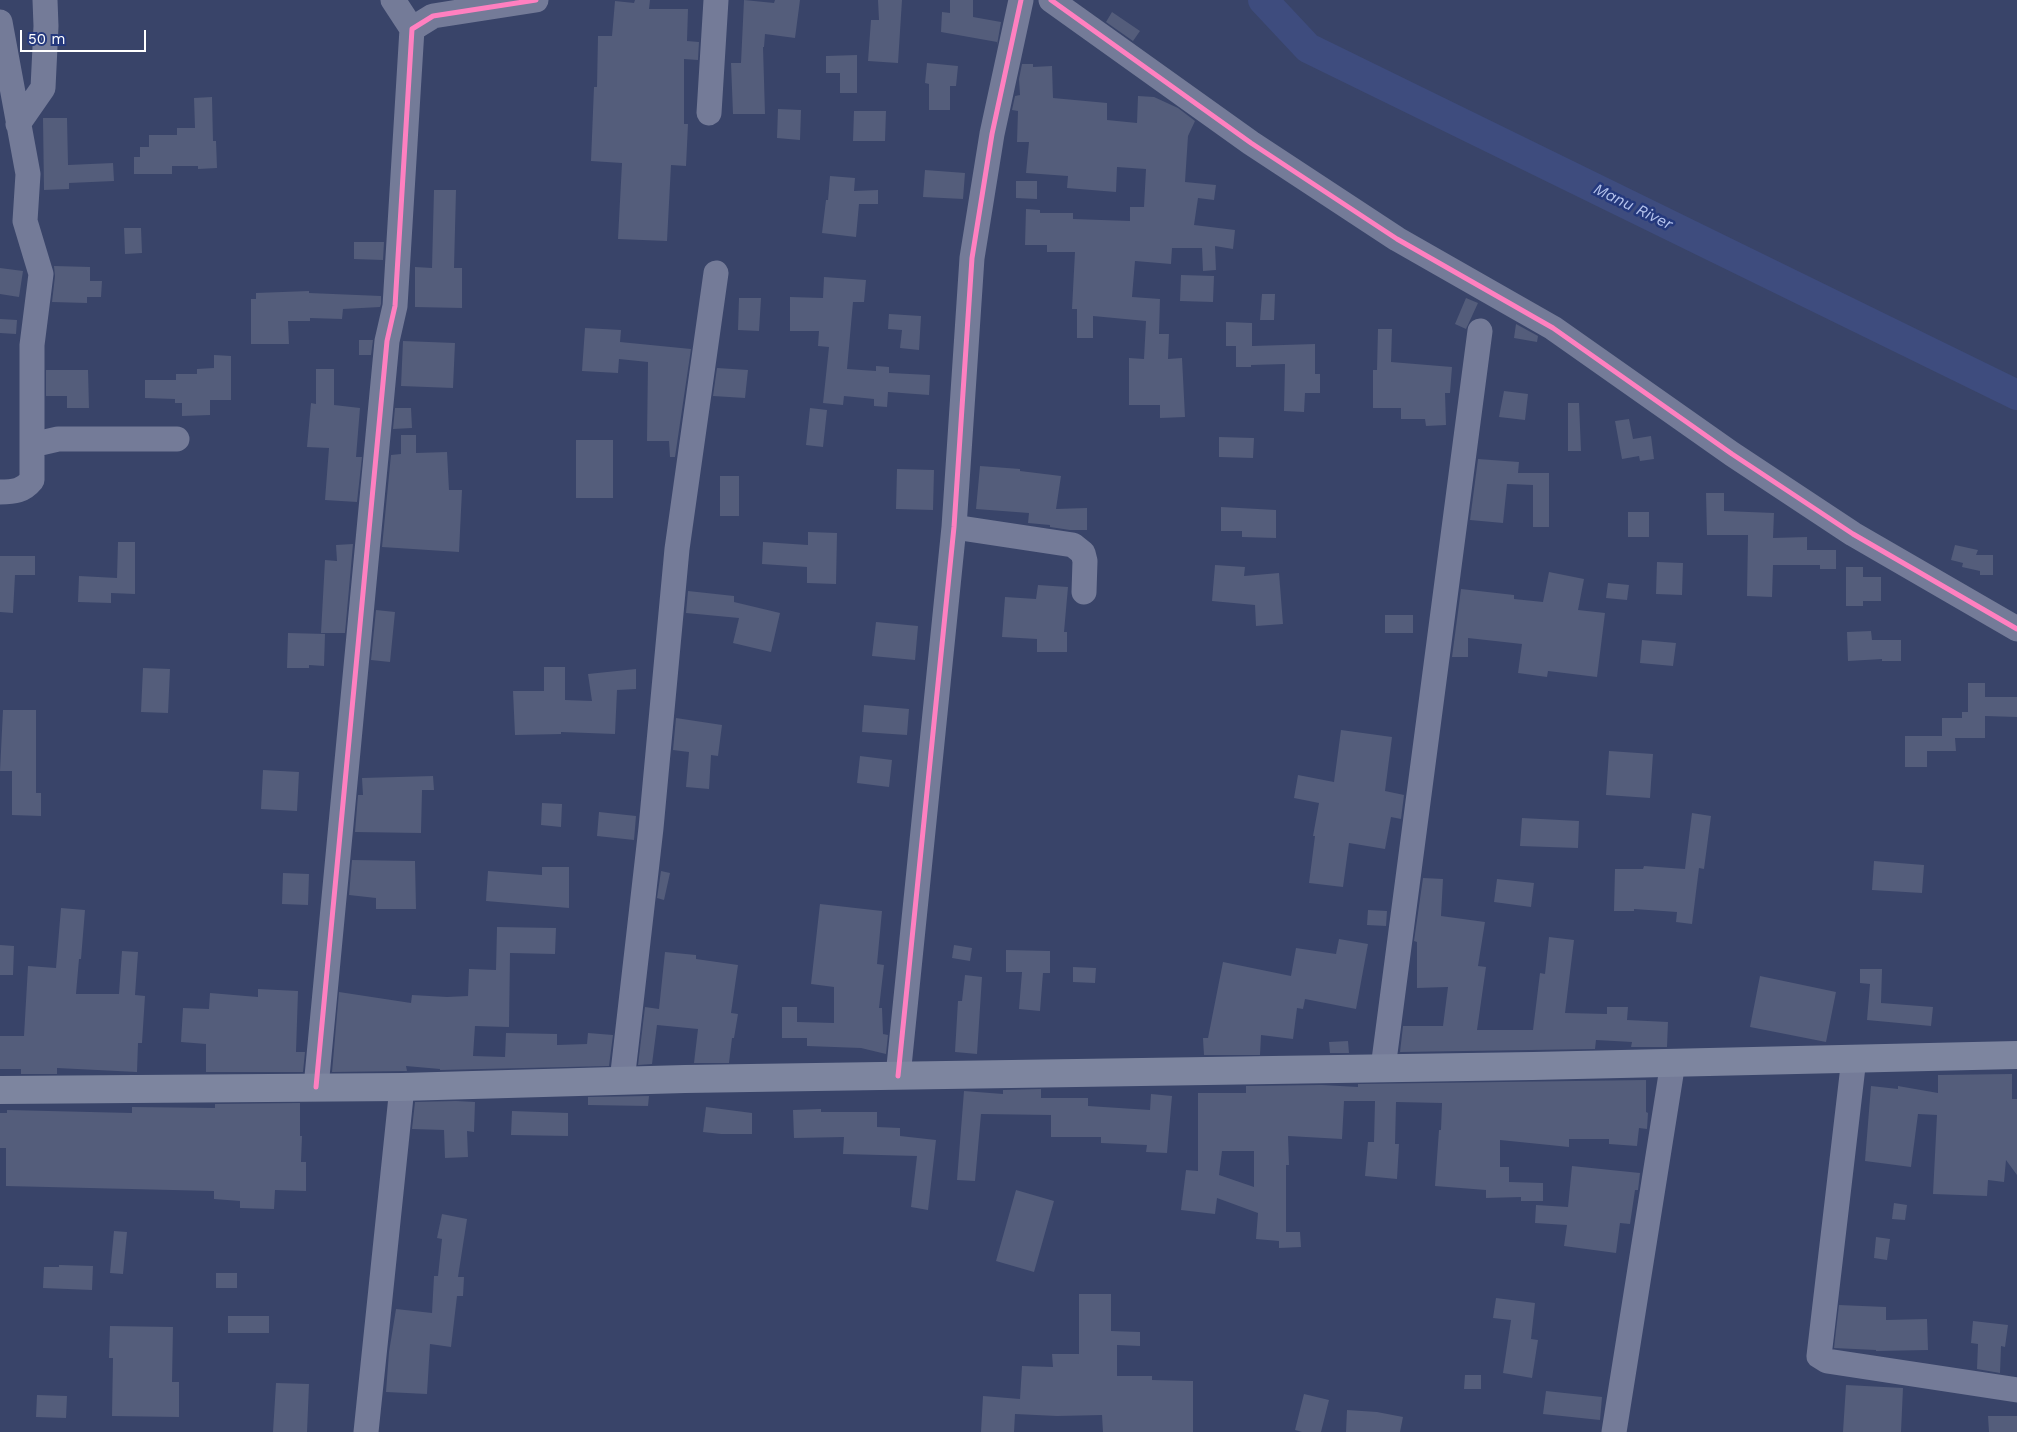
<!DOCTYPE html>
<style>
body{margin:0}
#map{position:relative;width:2017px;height:1432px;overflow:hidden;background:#394469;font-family:"Work Sans",sans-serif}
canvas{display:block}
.scale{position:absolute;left:20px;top:30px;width:126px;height:22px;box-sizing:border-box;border:2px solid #fff;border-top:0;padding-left:6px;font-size:15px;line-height:18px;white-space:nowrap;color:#fff;-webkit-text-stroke:4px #25397d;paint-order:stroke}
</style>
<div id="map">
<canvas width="2017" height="1432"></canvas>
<div class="scale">50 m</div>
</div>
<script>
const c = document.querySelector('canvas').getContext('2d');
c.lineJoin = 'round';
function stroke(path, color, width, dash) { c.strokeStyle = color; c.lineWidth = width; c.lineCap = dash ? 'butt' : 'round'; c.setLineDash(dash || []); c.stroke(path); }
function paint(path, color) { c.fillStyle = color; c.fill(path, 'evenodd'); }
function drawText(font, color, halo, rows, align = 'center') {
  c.font = font + ' "Work Sans",sans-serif'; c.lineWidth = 5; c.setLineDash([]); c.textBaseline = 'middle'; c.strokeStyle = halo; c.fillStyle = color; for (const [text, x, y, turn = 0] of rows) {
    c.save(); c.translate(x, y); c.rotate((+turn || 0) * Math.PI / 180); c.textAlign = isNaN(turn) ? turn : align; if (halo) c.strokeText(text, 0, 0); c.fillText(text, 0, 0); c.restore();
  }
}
stroke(new Path2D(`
 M1263 0 1308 48 2017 395`), '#3e4c7e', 30);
paint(new Path2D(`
 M635 0H650L649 9H688L687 41 699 42 698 60 684 59V124H688L686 166 671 165 667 241 618 239 622 163 591 161 594 87H597L598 36H612L615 1 634 3Z
 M744 0 774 3 775 0H800L795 38 765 34 764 47H763L765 114H733L731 63H741Z
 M878 0H902L898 63 868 61 871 20H879Z
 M950 0H973V17L1001 22 997 45V42L941 32 942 12 950 13Z
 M1112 12 1140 31 1133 41 1106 22Z
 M857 55V93H840V73H826V56Z
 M927 63 958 66 956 86H950V110H929V84L925 83Z
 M1022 64H1033V67L1052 66 1053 98 1107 103V120L1137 123 1138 96 1154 97 1178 108 1195 121 1188 136 1185 182 1216 185 1214 200 1198 198 1194 225 1235 230 1233 249 1215 246 1216 270 1203 271 1202 248H1172L1171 264 1135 261 1132 297 1160 299 1159 334H1169L1168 359 1182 358 1185 417 1160 418V405H1129V358L1144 359 1146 321 1093 316V338H1077V309H1072L1075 252H1047V245H1025L1026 209 1040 210V213H1073V219L1130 221V207H1144L1146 169 1117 167 1116 192 1067 188 1068 176 1026 173 1029 142H1017L1018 111 1012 110 1015 96 1020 95 1019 79Z
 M212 97 213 141H216L217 168 198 169V166H172V174H134V157H140V147H149V135H177V128H195L194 98Z
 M778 109 801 110 800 140 777 138Z
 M854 111H886L885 141H853Z
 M43 118H67L68 165 113 163 114 181 69 183V189L44 190Z
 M925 170 965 173 963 199 923 197Z
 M830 176 855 178 854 191 878 190V204H859L856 237 822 233 826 200H828Z
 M1016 181H1037V199L1016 198Z
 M434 190H456L454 268H462V308L415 307V267L432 268Z
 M124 228H141L142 253 125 254Z
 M354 242H384L383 260 354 259Z
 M54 266 90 267V281H102L101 297H87V303L52 302 55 276Z
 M0 268 23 271 19 297 0 294Z
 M1181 275 1214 276 1213 302 1180 301Z
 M824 277 866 280 864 302H853L847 369 876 371V366L889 367V373L930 375 929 395 888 392 887 407 874 406V399L844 396 843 405 823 403 829 347 818 346 819 331H790V297L823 298Z
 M309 291V293L381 296V304L380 307 343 309 342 319 310 318V321H288L289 344H251V299H256V293Z
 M1262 294H1275L1274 320H1260Z
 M739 298H761L759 331 738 330Z
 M1466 298 1478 303 1466 329 1455 324Z
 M889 314 921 316 919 350 900 348 902 330 888 329Z
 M0 319 17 320 16 334 0 333Z
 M1226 322 1252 323V346L1315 344V374H1320V393H1305L1304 412 1284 411 1285 364 1251 365V367H1236V346H1226Z
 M1516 324 1538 336 1537 342 1514 338Z
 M585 328 621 330 620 342 691 349 675 457H670L669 441H647L648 362 619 359 618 373 582 371Z
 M1378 329H1392L1391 362 1452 367 1450 393H1445L1446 425 1426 426 1425 419H1401V408H1373V370H1377Z
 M359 340H373L371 355H359Z
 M403 341 455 343 453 388 401 386Z
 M214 355 231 356V400H210V415L182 416V403H175V399L145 398V380H176V374H197V369L214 368Z
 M717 368 748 370 745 398 713 396Z
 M316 369H334V405L360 408 356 457H362L357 502 325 500 329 448 307 447 311 403 316 404Z
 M46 370H88L89 408H67V396H46Z
 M1504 391 1528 394 1525 420 1499 417Z
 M1568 403H1579L1581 451H1568Z
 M395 408H411L412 428 393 429Z
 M810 408 827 410 823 447 806 445Z
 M1629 419 1633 439 1651 436 1654 459 1640 461 1639 456 1622 459 1615 421Z
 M401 435H416V453L447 452 449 490H462L459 552 382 547 391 455 401 454Z
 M1219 437 1254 438 1253 458 1219 457Z
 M576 440H613V498H576Z
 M1478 459 1519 462 1518 473H1549V527H1533V485L1507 484 1503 523 1470 520Z
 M980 466 1020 469V471L1061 476 1056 509 1087 508V530H1070L1050 527V525L1028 523 1029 513 976 509Z
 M897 469 934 470 933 510 896 509Z
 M720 476H739V516H720Z
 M1706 493H1724V511L1774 513 1773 538 1807 537V550H1836V569H1820V565H1773L1772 597 1747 596 1748 535H1707Z
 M1221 507 1276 510V538L1242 537V531H1221Z
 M1628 512H1649V537H1628Z
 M808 532 837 533 836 584 807 583V567L762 564 763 542 808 545Z
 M118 542H135V594L111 593V603L78 602 79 576 117 578Z
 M353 544 345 633H321L325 560 337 561 336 545Z
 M1955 545 1978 550 1976 555H1993V575H1980V571L1962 567 1963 563 1951 560Z
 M0 556H35V575H15L13 613 0 612Z
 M1657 562 1683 563 1682 595 1656 594Z
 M1215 565 1245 567 1244 576 1279 573 1283 624 1256 626 1255 605 1212 601Z
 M1846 567H1863V577H1881V601H1863V606H1846Z
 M1549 572 1584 579 1578 610 1605 613 1597 677 1548 671 1547 677 1518 673 1522 644 1468 638V657H1452L1461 589 1514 595V599L1543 602Z
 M1608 583 1629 585 1627 600 1606 598Z
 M1038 585 1068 587 1064 632H1067V652H1037V639L1002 637 1005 597 1036 599Z
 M688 591 734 596V602L780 613 771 652 733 643 739 618 686 613Z
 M376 610 395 612 390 662 371 660Z
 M1385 615H1413V633H1385Z
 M876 622 918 626 915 660 872 656Z
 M1871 631 1872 640H1901V661H1882V659L1848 661 1847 632Z
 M288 633 325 634 324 666 309 665V668H287Z
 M1642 640 1676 643 1673 666 1640 663Z
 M544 667H565V700L592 701 588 674 636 669V689L617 690 615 734 561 732V734L515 735 513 691H544Z
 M143 668 170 669 168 713 141 712Z
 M1968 683H1985V697H2017V717L1985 716V738H1955L1956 751H1927V767H1905V736H1942V718H1962V712H1968Z
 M864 705 909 709 907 735 862 732Z
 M3 710H36V793H41V816L12 815V771H0Z
 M676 718 722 725 718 756 711 755 709 789 686 787 689 752 673 750Z
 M1341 730 1392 737 1385 791 1404 795 1401 819 1391 817 1385 849 1349 843 1343 887 1309 883 1315 836H1313L1319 803 1294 798 1298 775 1334 782Z
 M1609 751 1653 754 1650 798 1606 795Z
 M860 756 892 760 889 787 857 783Z
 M263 770 299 772 297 811 261 809Z
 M433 776 434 790H422L421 833 355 832 358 795H363L362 778Z
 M542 803 562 804 561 827 541 825Z
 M599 812 636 816 634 840 597 836Z
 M1692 813 1711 816 1704 869 1699 868 1692 924 1676 922 1677 912 1634 909V911H1614L1615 869H1643L1644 866 1685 869Z
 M1522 818 1579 821 1578 848 1520 846Z
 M352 860 415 861 416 909H376V898L349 895Z
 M1874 861 1924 865 1922 893 1872 890Z
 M542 867H569V908L486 901 488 871 542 875Z
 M661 871 670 873 664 900 657 898Z
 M283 873 309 874 308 905 282 904Z
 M1423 878 1443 879 1441 916 1485 922 1478 966 1486 967 1477 1030H1533L1540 973 1545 974 1549 937 1574 940 1565 1013 1607 1014V1007H1628L1627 1020 1668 1022 1667 1047H1631L1632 1042 1596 1040 1595 1049 1400 1052 1403 1026H1443L1448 987 1417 988V942L1414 941Z
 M1497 879 1534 883 1531 907 1494 902Z
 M820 904 882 911 877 964 884 965 879 1008H882L883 1034 888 1035 886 1054 861 1048 807 1046V1038H782V1007H797V1022L834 1023V987L811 984Z
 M61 908 85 910 81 959H79L76 994H119L122 951 138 952 135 995 145 996 142 1043H138L137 1072 57 1068V1074H21V1069H0V1036H24L28 966 56 968Z
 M1368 910 1387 911 1386 926 1367 925Z
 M497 927 556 928 555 954 510 953 509 1027 475 1026 473 1056 505 1057 506 1033 557 1034V1045L587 1044 588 1033 613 1035 609 1066 440 1070V1069L406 1066 407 1071 332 1072 339 992 411 1003 412 995 447 997 468 996 469 969 496 970Z
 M1339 939 1368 944 1356 1009 1305 999 1303 1009 1297 1008 1293 1039 1261 1035 1260 1055H1204L1203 1038H1208L1223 962 1291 976 1296 948 1336 954Z
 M0 945 14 946 13 975H0Z
 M954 945 972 948 970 961 952 958Z
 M1006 950 1050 951V973H1043L1040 1011 1019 1009 1022 972H1006Z
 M665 952 696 955V959L738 965 731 1013 738 1014 734 1038H732L729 1063H694L698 1029 657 1025 652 1064 638 1065 645 1007 659 1009Z
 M1073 967 1096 968 1095 983 1073 982Z
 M1860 969H1882L1881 1003 1933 1007 1931 1026 1867 1020 1870 984 1860 983Z
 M965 975 982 977 977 1054 955 1052 958 1001H962Z
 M1760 976 1836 992 1826 1042 1750 1027Z
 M258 989 298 991 296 1052H305L303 1072H206V1044L181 1042 183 1008 209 1009 210 993 258 997Z
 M1348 1041 1349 1053H1330L1329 1042Z
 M2012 1074V1099H2017V1175L2006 1160 2004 1182 1988 1180 1987 1196 1933 1194 1937 1115 1918 1114 1911 1167 1865 1161 1871 1086 1898 1089V1086L1938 1093V1075Z
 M1646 1080V1112L1648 1113 1647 1129 1639 1128 1637 1146 1609 1144V1139H1569V1147L1500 1140V1167H1509V1182L1543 1183V1201H1521V1197L1486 1198V1190L1435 1186 1439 1130H1441L1442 1103 1396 1102 1395 1144H1399L1397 1179 1365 1176 1368 1142H1374L1375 1101H1344L1342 1139 1288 1136 1289 1165H1286V1232H1300L1301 1247 1279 1248V1241L1256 1239 1258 1213 1217 1198 1215 1214 1181 1210 1186 1170 1198 1171V1093H1246V1086L1322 1085 1358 1087V1084ZM1222 1151H1254V1187L1219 1175Z
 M1041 1089V1098H1088V1106L1150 1110 1151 1094 1172 1096 1167 1153 1146 1152 1147 1145 1101 1143V1137H1051V1115L981 1114 975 1181 957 1180 964 1091 1003 1094V1090Z
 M649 1096 648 1106 588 1105V1097Z
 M456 1101 475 1102 474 1132 467 1131 468 1157 445 1158 444 1130 412 1129 415 1102Z
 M300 1103V1136H302L301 1162H306V1191L275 1190 274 1209 240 1208V1201L214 1199V1191L6 1186V1148H0V1113H7V1110L132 1113V1107L215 1108V1104Z
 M706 1107 752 1113V1134H721L703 1132Z
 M821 1109V1112H877V1127L900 1128V1136L936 1140 928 1210 911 1207 917 1156 843 1154 844 1137 794 1138 793 1110Z
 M512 1111 568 1113V1136L511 1135Z
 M1572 1166 1640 1173 1638 1190H1635L1630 1224 1620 1223 1616 1253 1564 1246 1567 1225 1535 1223 1536 1205 1568 1207Z
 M1016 1190 1054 1201 1034 1272 996 1261Z
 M1894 1203 1907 1205 1905 1220 1892 1219Z
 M442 1214 467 1219 458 1277H464L463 1296H457L451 1347 430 1344 427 1394 386 1392 389 1352 396 1309 432 1313 434 1276H438L442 1239 437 1238Z
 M114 1231 127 1232 123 1274 110 1273Z
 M1876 1237 1890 1239 1887 1260 1874 1258Z
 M59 1265 93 1266 92 1290 43 1288 44 1267H59Z
 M216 1273H237V1288H216Z
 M1079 1294H1111V1331L1140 1332V1346L1117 1345V1376H1152V1380L1193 1381V1432H1103L1102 1415 1057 1416 1015 1414 1014 1432H981L983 1396 1020 1399 1022 1366 1053 1367 1052 1354H1079Z
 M1496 1298 1535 1303 1531 1339 1538 1340 1532 1378 1503 1373 1511 1320 1493 1318Z
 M1839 1305 1886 1307V1320L1927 1319 1928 1350 1876 1351V1350L1834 1348Z
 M228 1316H269V1333H228Z
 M1973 1321 2008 1325 2005 1347 2001 1346 2000 1373 1977 1369 1978 1344 1971 1343Z
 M110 1326 173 1327 172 1382H179V1417L112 1416 113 1358H109Z
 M1465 1375H1481V1389H1464Z
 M276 1383 309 1384 307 1432H273Z
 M1846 1385 1903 1388 1901 1432H1843Z
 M1546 1391 1602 1397 1600 1420 1543 1414Z
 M1304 1394 1329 1400 1321 1432H1302L1295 1430Z
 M37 1395 67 1396 66 1418 36 1417Z
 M1347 1410 1377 1412 1403 1417 1400 1432H1346Z
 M1988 1416H2017V1432H1989Z`), '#545d7b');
stroke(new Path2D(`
 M393 0 412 29
 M1051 0 1251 143 1397 239 1553 328 1732 454 1853 534 2017 629
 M0 22 28 174 25 221 41 274 32 345V480C23 491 14 492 0 492
 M709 113 716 0
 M18 124 43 88 46 26 45 0
 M32 445 58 439H177
 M954 527 1073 545 1083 553 1085 561 1084 592
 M1854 1058 1819 1356 1827 1361 2017 1390
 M1383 1068 1480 331
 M898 1076 954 527 972 258 992 134 1021 0
 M622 1081 651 828 677 549 716 273
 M316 1087 387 341 395 306 412 29 433 16 536 0
 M366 1432 402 1087
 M1614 1432 1673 1062`), '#747b98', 25);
stroke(new Path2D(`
 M0 1090 402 1087 685 1079 1533 1066 2017 1055`), '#7d859f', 28);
stroke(new Path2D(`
 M1051 0 1251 143 1397 239 1553 328 1732 454 1853 534 2017 629
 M898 1076 954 527 972 258 992 134 1021 0
 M316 1087 387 341 395 306 412 29 433 16 536 0`), '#ff80c0', 5);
drawText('italic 16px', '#b5c3ed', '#25397d', [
 ["Manu River",1633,207,26]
]);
</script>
